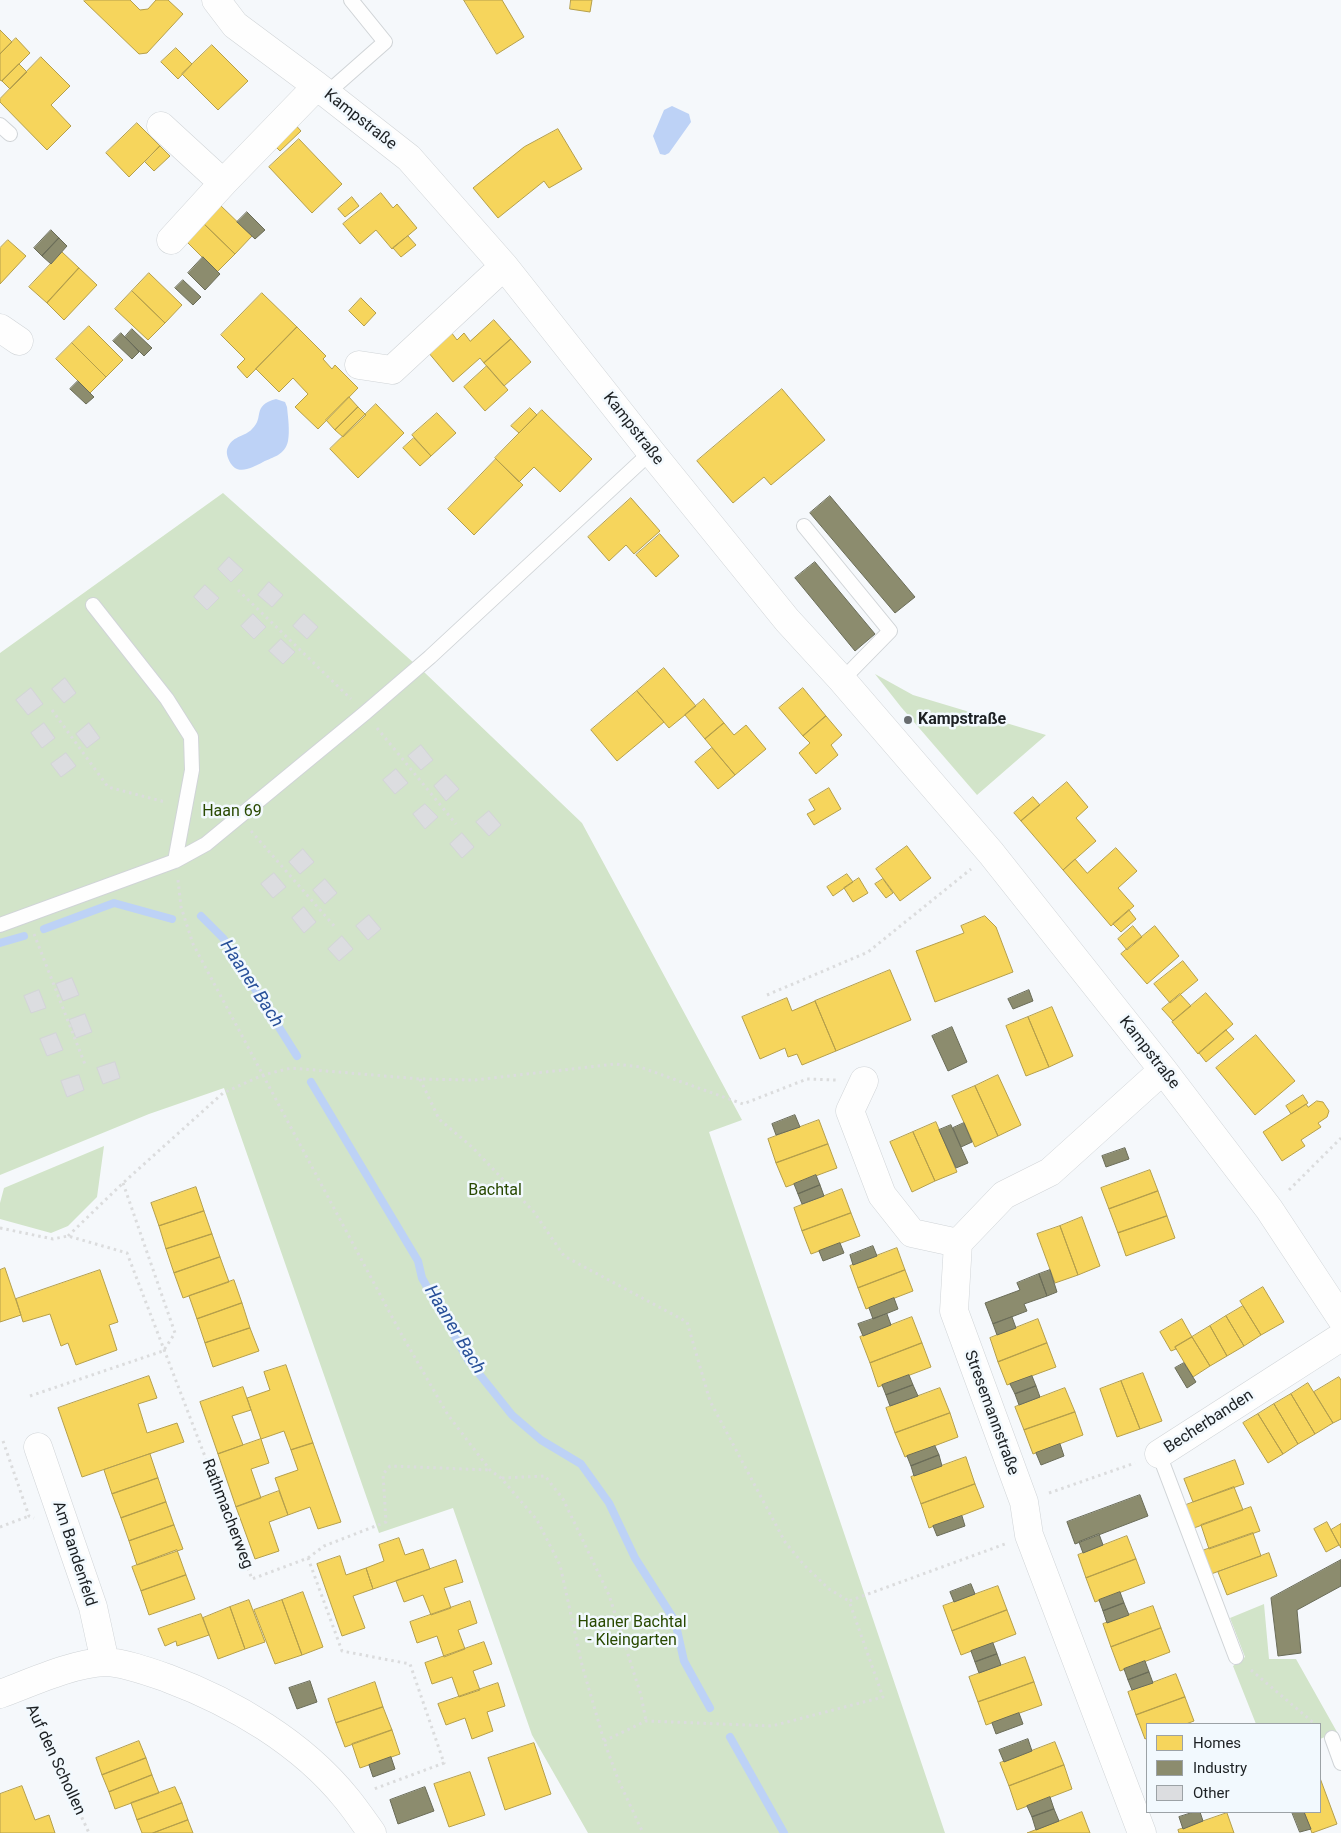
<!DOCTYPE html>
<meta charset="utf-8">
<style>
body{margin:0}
#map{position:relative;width:1341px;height:1833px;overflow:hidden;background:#f5f8fb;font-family:Roboto,sans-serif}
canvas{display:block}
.legend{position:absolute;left:1146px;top:1723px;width:175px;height:90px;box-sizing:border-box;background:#f2f9fe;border:1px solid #9ca2a6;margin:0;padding:6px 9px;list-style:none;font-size:15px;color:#1c2023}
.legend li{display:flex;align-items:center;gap:10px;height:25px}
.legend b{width:25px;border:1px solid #9ca2a6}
</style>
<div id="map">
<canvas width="1341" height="1833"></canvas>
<ul class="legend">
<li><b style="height:14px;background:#f6d55c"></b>Homes</li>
<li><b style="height:14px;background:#8c8c6e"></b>Industry</li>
<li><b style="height:14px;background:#dcdde0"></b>Other</li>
</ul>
</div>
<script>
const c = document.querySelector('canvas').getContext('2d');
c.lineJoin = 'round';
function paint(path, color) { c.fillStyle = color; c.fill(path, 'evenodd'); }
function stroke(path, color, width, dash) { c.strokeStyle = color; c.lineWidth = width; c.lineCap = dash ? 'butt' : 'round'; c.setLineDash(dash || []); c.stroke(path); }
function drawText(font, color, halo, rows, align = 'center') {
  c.font = font + ' Roboto,sans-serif'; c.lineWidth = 5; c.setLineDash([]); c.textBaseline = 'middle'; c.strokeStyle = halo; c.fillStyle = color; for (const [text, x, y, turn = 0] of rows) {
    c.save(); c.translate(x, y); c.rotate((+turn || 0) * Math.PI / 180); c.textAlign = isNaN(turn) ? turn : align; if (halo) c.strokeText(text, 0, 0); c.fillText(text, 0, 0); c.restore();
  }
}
paint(new Path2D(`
 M223 493 424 672 582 823 742 1120 709 1132 945 1833H588L532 1735 453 1508 379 1533 224 1088 149 1114 0 1175V653Z
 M875 674 913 695 1046 735 977 795 901 707Z
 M104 1146 97 1197 68 1226 51 1233 0 1219V1203L4 1188Z
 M1264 1604 1269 1659H1296L1337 1732 1320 1739V1724H1256L1233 1666 1245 1657 1230 1618Z`), '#d2e4c9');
paint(new Path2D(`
 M672 106 689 114 691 122 669 153 665 155 660 154 653 136 664 110Z
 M276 399 285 402 287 407C288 417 290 431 288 441 285 455 273 457 263 462 250 469 235 477 228 458 227 455 226 451 228 447 234 435 245 437 252 429 265 417 251 406 276 399Z`), '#bdd2f6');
const homes = new Path2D(`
 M85 0H130L140 10 148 9 156 0H168L183 14 147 53 139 54 84 1Z
 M464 0H502L524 37 497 54Z
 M571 0H592L590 12 570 9Z
 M0 30 12 42 0 54Z
 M16 38 30 53 2 81 0 80V54Z
 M212 45 248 81 218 110 182 74Z
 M176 48 192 64 178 79 161 62Z
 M41 57 70 86 51 105 71 126 47 150 0 102V99Z
 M19 64 27 72 10 89 2 81Z
 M292 121 301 131 280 151 271 142Z
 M137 123 160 146 129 177 106 153Z
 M558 129 582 169 549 188 544 181 498 218 473 188 524 147Z
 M299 139 342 184 312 213 269 167Z
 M160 146 170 156 154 171 145 162Z
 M381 193 393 208 397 204 417 228 392 249 376 230 360 244 343 224Z
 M352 197 359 206 345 217 338 209Z
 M219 204 252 236 235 254 202 222Z
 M202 222 235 254 217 272 185 240Z
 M408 236 416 245 401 257 393 248Z
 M8 240 26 256 0 284V248Z
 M62 252 79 268 47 303 29 287Z
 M79 268 97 285 64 320 47 303Z
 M149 273 182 305 165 323 132 291Z
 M132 291 165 323 148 340 115 309Z
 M262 293 297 327 247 378 237 367 245 359 221 335Z
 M361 298 376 313 364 326 349 311Z
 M494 320 511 339 484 363 480 358 453 382 428 352 451 332 457 340 464 333 470 341Z
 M89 326 123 360 106 377 72 343Z
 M297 327 326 356 323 359 332 369 335 365 358 388 318 429 295 407 308 394 293 378 279 392 256 369Z
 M511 339 531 362 504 386 484 363Z
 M72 343 106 377 90 393 56 359Z
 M487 366 508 390 485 411 464 387Z
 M782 389 825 440 771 485 764 477 733 503 697 461Z
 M349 397 358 407 335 430 326 420Z
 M376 404 404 433 358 478 330 449Z
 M358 407 366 415 343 437 335 430Z
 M530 408 537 415 519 433 511 426Z
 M542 410 592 459 560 492 534 467 519 482 495 458Z
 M437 413 456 433 431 456 412 435Z
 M414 438 431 456 420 466 403 448Z
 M496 459 523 485 474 535 448 509Z
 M631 498 660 531 634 554 626 545 609 561 588 537Z
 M660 534 679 556 656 577 636 555Z
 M664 668 696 706 669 728 637 691Z
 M803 688 826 716 803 736 779 708Z
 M637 691 664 722 617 761 591 730Z
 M704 699 724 723 705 739 685 715Z
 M826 716 842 735 831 745 838 755 816 774 799 753 810 743 803 736Z
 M724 723 734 735 746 725 766 749 735 775 705 739Z
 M712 748 735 775 718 789 695 762Z
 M1067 782 1088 807 1076 818 1096 841 1063 870 1021 821Z
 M829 788 841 809 814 825 807 814 815 810 809 800Z
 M1033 797 1040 805 1021 821 1014 813Z
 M907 846 931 878 900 901 876 869Z
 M1116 848 1137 871 1118 888 1134 906 1111 926 1063 870 1075 859 1087 873Z
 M847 874 853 882 833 896 827 887Z
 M859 878 868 893 853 902 844 888Z
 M883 879 893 893 886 898 875 884Z
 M1129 910 1136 919 1121 932 1113 924Z
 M985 916 996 927 1013 972 935 1002 916 951 964 933 961 926Z
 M1133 926 1142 937 1127 950 1118 939Z
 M1155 926 1179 956 1147 984 1121 954Z
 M1183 961 1198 980 1170 1003 1154 984Z
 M890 970 911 1020 836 1051 815 1001Z
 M1206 993 1233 1024 1198 1054 1172 1022Z
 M1180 994 1191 1006 1173 1021 1162 1009Z
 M787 998 792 1011 815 1001 836 1051 802 1065 797 1054 788 1057 785 1048 760 1059 742 1017Z
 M1052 1007 1073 1056 1049 1067 1028 1017Z
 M1028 1017 1049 1067 1026 1076 1006 1026Z
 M1226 1030 1234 1039 1206 1062 1199 1053Z
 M1256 1035 1295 1081 1255 1115 1216 1068Z
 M998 1075 1021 1125 998 1136 975 1086Z
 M975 1086 998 1136 975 1147 952 1096Z
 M1303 1095 1308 1103 1291 1114 1286 1106Z
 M1317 1101 1323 1102 1329 1111 1327 1117 1318 1123 1321 1127 1301 1140 1305 1146 1282 1161 1263 1132 1306 1104 1308 1107Z
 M819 1120 828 1144 776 1163 768 1139Z
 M936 1122 957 1172 935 1181 913 1132Z
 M913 1132 935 1181 912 1192 890 1142Z
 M828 1144 837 1168 786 1187 776 1163Z
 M1150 1170 1158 1191 1109 1209 1101 1188Z
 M196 1187 204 1211 159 1226 151 1203Z
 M842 1189 851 1213 802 1231 794 1208Z
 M1158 1191 1167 1216 1118 1233 1109 1209Z
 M204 1211 212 1234 166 1249 159 1226Z
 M851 1213 860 1236 811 1254 802 1231Z
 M1167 1216 1175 1238 1126 1256 1118 1233Z
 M1082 1217 1100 1266 1078 1275 1060 1226Z
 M1060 1226 1078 1275 1055 1283 1037 1234Z
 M212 1234 220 1257 174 1273 166 1249Z
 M897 1248 905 1270 858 1288 850 1266Z
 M220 1257 229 1282 183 1298 174 1273Z
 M5 1268 21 1315 0 1322V1270Z
 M100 1270 118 1322 109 1325 117 1350 76 1365 68 1343 61 1346 50 1314 23 1322 16 1299Z
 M905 1270 913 1291 866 1309 858 1288Z
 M234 1280 242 1303 197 1319 189 1296Z
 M1263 1287 1284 1322 1261 1335 1240 1301Z
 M242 1303 250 1328 205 1343 197 1319Z
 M1243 1306 1261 1335 1244 1346 1226 1316Z
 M1226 1316 1244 1346 1227 1356 1210 1326Z
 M912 1317 922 1343 870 1363 860 1337Z
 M1038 1319 1047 1343 998 1362 990 1338Z
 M1182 1319 1192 1337 1175 1347 1176 1349 1171 1351 1160 1332Z
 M1210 1326 1227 1356 1210 1366 1192 1337Z
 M250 1328 259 1351 213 1367 205 1343Z
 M1192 1337 1210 1366 1193 1377 1175 1347Z
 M922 1343 931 1367 878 1387 870 1363Z
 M1047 1343 1056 1367 1007 1385 998 1362Z
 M286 1365 313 1443 291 1450 284 1431 261 1439 247 1398 270 1390 264 1372Z
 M1143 1373 1162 1421 1140 1429 1121 1381Z
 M149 1376 157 1398 138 1404 147 1433 177 1423 184 1442 82 1477 58 1408Z
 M1339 1377 1341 1380V1419L1333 1423 1314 1392Z
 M1121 1381 1140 1429 1117 1437 1100 1389Z
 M1308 1383 1333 1423 1315 1434 1291 1394Z
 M243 1387 251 1410 232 1416 243 1445 218 1454 200 1402Z
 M940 1388 950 1413 895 1433 886 1408Z
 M1065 1388 1075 1412 1024 1430 1015 1407Z
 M1291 1394 1315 1434 1298 1444 1274 1404Z
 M1274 1404 1298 1444 1283 1454 1258 1414Z
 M1075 1412 1083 1435 1033 1454 1024 1430Z
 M950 1413 958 1437 905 1457 895 1433Z
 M1258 1414 1283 1454 1268 1463 1243 1423Z
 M261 1439 269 1463 251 1469 261 1498 236 1507 218 1454Z
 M313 1443 341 1522 318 1529 310 1507 288 1515 275 1478 298 1470 291 1450Z
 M150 1454 158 1478 112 1494 104 1470Z
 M966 1457 975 1484 921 1504 911 1477Z
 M1235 1460 1244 1484 1193 1502 1184 1479Z
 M158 1478 166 1502 121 1518 112 1494Z
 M975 1484 984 1507 929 1528 921 1504Z
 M1234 1487 1243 1510 1194 1528 1186 1505Z
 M279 1491 288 1515 269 1522 279 1551 255 1559 236 1507Z
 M166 1502 174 1525 129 1541 121 1518Z
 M1251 1507 1260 1531 1209 1549 1201 1525Z
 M1327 1522 1339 1545 1326 1552 1314 1529Z
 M1341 1524V1548L1331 1530Z
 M174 1525 183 1549 137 1565 129 1541Z
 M1253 1533 1261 1556 1211 1574 1202 1551Z
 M1127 1536 1136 1559 1086 1578 1078 1555Z
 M399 1538 405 1555 423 1549 430 1569 373 1589 366 1568 384 1561 379 1545Z
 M177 1550 186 1575 141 1591 132 1567Z
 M1269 1553 1277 1576 1227 1595 1218 1572Z
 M340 1556 346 1575 366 1568 373 1589 353 1596 365 1628 342 1636 317 1564Z
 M1136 1559 1145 1583 1095 1602 1086 1578Z
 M456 1560 463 1582 444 1588 451 1608 431 1615 423 1595 404 1602 396 1581Z
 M186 1575 195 1599 149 1615 141 1591Z
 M998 1586 1007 1610 952 1631 943 1606Z
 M303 1592 323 1647 302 1655 282 1600Z
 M249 1600 265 1642 245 1649 230 1607Z
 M282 1600 302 1655 275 1664 254 1610Z
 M470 1601 477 1623 458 1630 465 1649 444 1657 437 1636 417 1643 410 1622Z
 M1153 1606 1161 1628 1111 1647 1103 1624Z
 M230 1607 245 1649 218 1659 203 1618Z
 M1007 1610 1016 1634 961 1655 952 1631Z
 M201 1614 209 1635 177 1646 176 1641 165 1646 158 1629Z
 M1161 1628 1170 1652 1120 1671 1111 1647Z
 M484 1642 492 1664 473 1671 480 1690 459 1697 452 1677 432 1684 425 1663Z
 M1025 1657 1034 1682 978 1702 969 1677Z
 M1176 1674 1185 1697 1136 1715 1128 1692Z
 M375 1682 383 1707 336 1723 328 1699Z
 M1034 1682 1042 1705 986 1725 978 1702Z
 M498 1683 505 1706 487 1712 493 1731 472 1739 465 1718 446 1725 438 1704Z
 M1185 1697 1194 1721 1186 1724H1147V1738L1145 1739 1136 1715Z
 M383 1707 392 1730 345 1747 336 1723Z
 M392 1730 400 1754 360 1768 352 1744Z
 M139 1741 146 1758 102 1775 96 1758Z
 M1055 1742 1064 1765 1009 1786 1000 1763Z
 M534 1743 551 1794 505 1810 488 1758Z
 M146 1758 152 1775 109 1792 102 1775Z
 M1064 1765 1072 1789 1017 1810 1009 1786Z
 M470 1772 485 1815 449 1827 434 1784Z
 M152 1775 159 1793 115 1809 109 1792Z
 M1320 1778 1337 1824 1312 1833 1304 1812H1320Z
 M22 1786 35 1820 49 1815 55 1833H0V1794Z
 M175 1787 182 1803 137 1820 131 1803Z
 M182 1803 188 1820 153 1833H142L137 1820Z
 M1082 1812 1090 1833H1027L1059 1821Z
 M1227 1813 1234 1833H1179L1178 1830Z
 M188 1820 193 1833H153Z`);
paint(homes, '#f6d55c');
stroke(homes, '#b59f4b', 1);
const industry = new Path2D(`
 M247 212 265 230 255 239 237 222Z
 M51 230 59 238 42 256 34 248Z
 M59 238 67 246 51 264 42 256Z
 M203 257 220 274 205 290 188 273Z
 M183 280 201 297 193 305 175 288Z
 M132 329 152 348 144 356 125 337Z
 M121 333 139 352 132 359 113 341Z
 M78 381 94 397 86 404 70 389Z
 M830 496 915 597 895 613 810 513Z
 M815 562 875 634 855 651 795 578Z
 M1029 990 1033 1001 1013 1009 1008 999Z
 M952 1027 967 1062 948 1071 932 1036Z
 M795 1115 800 1127 776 1135 772 1124Z
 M964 1123 972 1142 961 1147 953 1128Z
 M951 1125 968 1163 956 1168 939 1130Z
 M1125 1148 1129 1159 1106 1167 1102 1156Z
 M816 1175 820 1185 798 1194 794 1184Z
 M820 1185 824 1196 802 1204 798 1194Z
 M840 1243 844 1253 823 1261 819 1251Z
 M873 1246 877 1256 853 1265 850 1255Z
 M1050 1270 1057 1292 1047 1296 1039 1274Z
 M1039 1274 1047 1296 1024 1304 1027 1311 993 1324 985 1303 1020 1290 1017 1283Z
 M894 1298 898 1309 873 1319 869 1308Z
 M887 1314 891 1325 863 1336 858 1324Z
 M1012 1317 1016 1328 997 1335 993 1324Z
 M1184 1363 1196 1382 1187 1388 1175 1368Z
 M909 1375 913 1385 886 1395 882 1385Z
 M1032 1376 1036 1386 1015 1394 1010 1384Z
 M913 1385 918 1396 890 1406 886 1395Z
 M1036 1386 1040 1397 1019 1405 1015 1394Z
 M1060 1444 1064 1456 1041 1465 1036 1453Z
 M935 1446 939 1455 911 1466 907 1456Z
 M939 1455 942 1466 914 1476 911 1466Z
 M1140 1495 1148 1516 1075 1544 1067 1522Z
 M962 1516 965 1526 937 1536 933 1526Z
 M1099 1534 1103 1545 1083 1553 1079 1542Z
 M1341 1560V1586L1297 1610 1301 1653 1278 1656 1271 1598Z
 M971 1584 975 1594 954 1602 950 1592Z
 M1120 1592 1124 1603 1103 1611 1099 1600Z
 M1124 1603 1129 1615 1107 1623 1103 1611Z
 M993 1643 997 1654 975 1662 971 1651Z
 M997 1654 1001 1665 979 1673 975 1662Z
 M1145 1661 1149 1672 1128 1680 1124 1669Z
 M1149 1672 1153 1683 1132 1690 1128 1680Z
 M310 1681 317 1702 297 1709 289 1688Z
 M1019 1713 1023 1724 996 1734 992 1723Z
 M1028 1739 1032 1751 1004 1762 999 1750Z
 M391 1757 395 1769 373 1777 369 1765Z
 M425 1787 434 1811 398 1824 390 1800Z
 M1050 1797 1054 1809 1032 1817 1027 1806Z
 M1054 1809 1059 1821 1036 1830 1032 1817Z
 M1194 1812H1200L1203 1821 1183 1829 1179 1817Z
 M1292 1812H1304L1311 1829 1300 1832Z`);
paint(industry, '#8c8c6e');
stroke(industry, '#6a6c58', 1);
stroke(new Path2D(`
 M201 916 223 938 297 1056
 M44 929 114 903 172 919
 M0 943 24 936
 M311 1082 418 1261 422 1278 468 1360 512 1415 541 1440 581 1464 609 1503 635 1558 675 1621 684 1661 710 1708
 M730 1737 784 1833`), '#bdd2f6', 8);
const building = new Path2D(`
 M229 557 243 570 231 582 218 569Z
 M269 582 283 595 272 607 258 595Z
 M205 585 219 598 207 610 194 597Z
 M253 614 266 627 254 639 241 626Z
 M304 614 318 627 307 639 293 626Z
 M281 639 295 652 283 664 269 651Z
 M65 678 76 693 64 703 52 689Z
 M31 688 43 704 28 715 16 700Z
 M44 723 55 738 42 748 31 733Z
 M89 723 100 738 87 748 76 734Z
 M421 745 433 760 421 770 408 756Z
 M66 753 76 766 61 777 51 764Z
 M396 769 408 783 395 794 383 780Z
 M446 775 459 789 446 801 434 786Z
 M425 804 438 817 425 829 413 814Z
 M489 811 501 825 489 836 476 822Z
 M462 833 474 847 462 858 450 844Z
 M303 849 314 862 300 874 289 862Z
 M274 873 286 887 273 898 261 884Z
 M325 879 337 893 325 904 313 890Z
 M304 907 316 922 304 933 292 918Z
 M369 915 381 929 368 940 356 926Z
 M342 936 353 949 339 961 328 949Z
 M72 978 79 995 63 1001 56 984Z
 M39 990 46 1008 31 1013 24 996Z
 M85 1014 92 1032 76 1038 69 1020Z
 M56 1033 63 1050 47 1056 40 1039Z
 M115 1062 120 1078 103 1084 97 1068Z
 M79 1075 84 1090 67 1097 61 1081Z`);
paint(building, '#dcdde0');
stroke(building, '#d3d4d8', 1);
const service = new Path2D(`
 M326 94 385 42 351 0
 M0 125 10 134
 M804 526 890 631 842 680
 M93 605 167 699 191 737 192 770 175 861
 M0 925 175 861 206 844 365 713 430 657 651 452
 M1159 1454 1236 1657
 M1332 1738 1341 1763`);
const minor = new Path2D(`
 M216 0 235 25 317 86 409 158 504 266 651 452 787 620 842 680 991 853 1163 1070 1269 1209 1341 1318
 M161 126 223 183 317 86
 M171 240 223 183
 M0 328 19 341
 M359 365 392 370 504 266
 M864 1081 850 1111 882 1195 912 1233 958 1243
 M38 1447 93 1607 105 1662
 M1159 1454 1341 1337
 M0 1694C30 1683 73 1663 105 1662 122 1662 150 1672 167 1678 234 1703 302 1743 347 1799 356 1810 364 1822 372 1833
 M1142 1833 1029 1535 1024 1502 954 1311 958 1243 1004 1195 1050 1172 1163 1070`);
stroke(service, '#d0d4d7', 16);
stroke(minor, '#d0d4d7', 29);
stroke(new Path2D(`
 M238 590 351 699
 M52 710 108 787 165 802
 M377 728 456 824
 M251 831 335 927
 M178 880 181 907 193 944 399 1330 448 1415 490 1470 501 1478 537 1520 560 1565 582 1665 604 1741 618 1779 643 1833
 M34 934 86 1067
 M767 995 868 952 971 869
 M420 1079 439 1119 472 1147 534 1212 564 1256 687 1322 710 1401 785 1542 804 1565 829 1589 849 1601
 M123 1183 175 1333 164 1350
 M1289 1190 1341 1138
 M0 1228 53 1239 68 1236 127 1253 252 1579 308 1558 342 1651 410 1664 444 1763 374 1789
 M68 1236 123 1183 223 1093 263 1075 291 1068 420 1079 475 1080 615 1064 640 1067 743 1104 807 1079 836 1080
 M30 1396 163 1351
 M3 1441 29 1516 34 1518
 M502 1478 545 1476 563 1499 609 1595 641 1695 646 1721
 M1049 1493 1135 1463
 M0 1527 29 1516
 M308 1558 324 1546 386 1522 383 1474 390 1466 489 1470
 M1251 1670 1315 1724
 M33 1711 89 1833
 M604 1741 646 1721 772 1726 883 1697 849 1601 1005 1544`), '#dbdcdd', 3, [2.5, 4]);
stroke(service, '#fefefe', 14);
stroke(minor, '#fefefe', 28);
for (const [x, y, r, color] of [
 [908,720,5,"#686c6f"]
]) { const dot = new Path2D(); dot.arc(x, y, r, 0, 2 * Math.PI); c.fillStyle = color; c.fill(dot); stroke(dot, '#f2f9fe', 2); }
drawText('16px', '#1c2023', '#f2f9fe', [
 ["Kampstraße",360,120,38],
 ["Kampstraße",633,429,52],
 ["Kampstraße",1149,1053,52],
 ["Stresemannstraße",991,1413,70],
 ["Becherbanden",1209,1422,-33],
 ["Rathmacherweg",227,1514,69],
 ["Am Bandenfeld",74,1554,72],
 ["Auf den Schollen",55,1760,65]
]);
drawText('bold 16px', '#1c2023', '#f2f9fe', [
 ["Kampstraße",918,720]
], 'left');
drawText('16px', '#294901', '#f2f9fe', [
 ["Haan 69",232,812],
 ["Bachtal",495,1191],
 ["Haaner Bachtal",632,1623],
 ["- Kleingarten",632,1641]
]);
drawText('italic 18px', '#285099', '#f2f9fe', [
 ["Haaner Bach",251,984,57],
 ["Haaner Bach",454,1330,59]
]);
</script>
